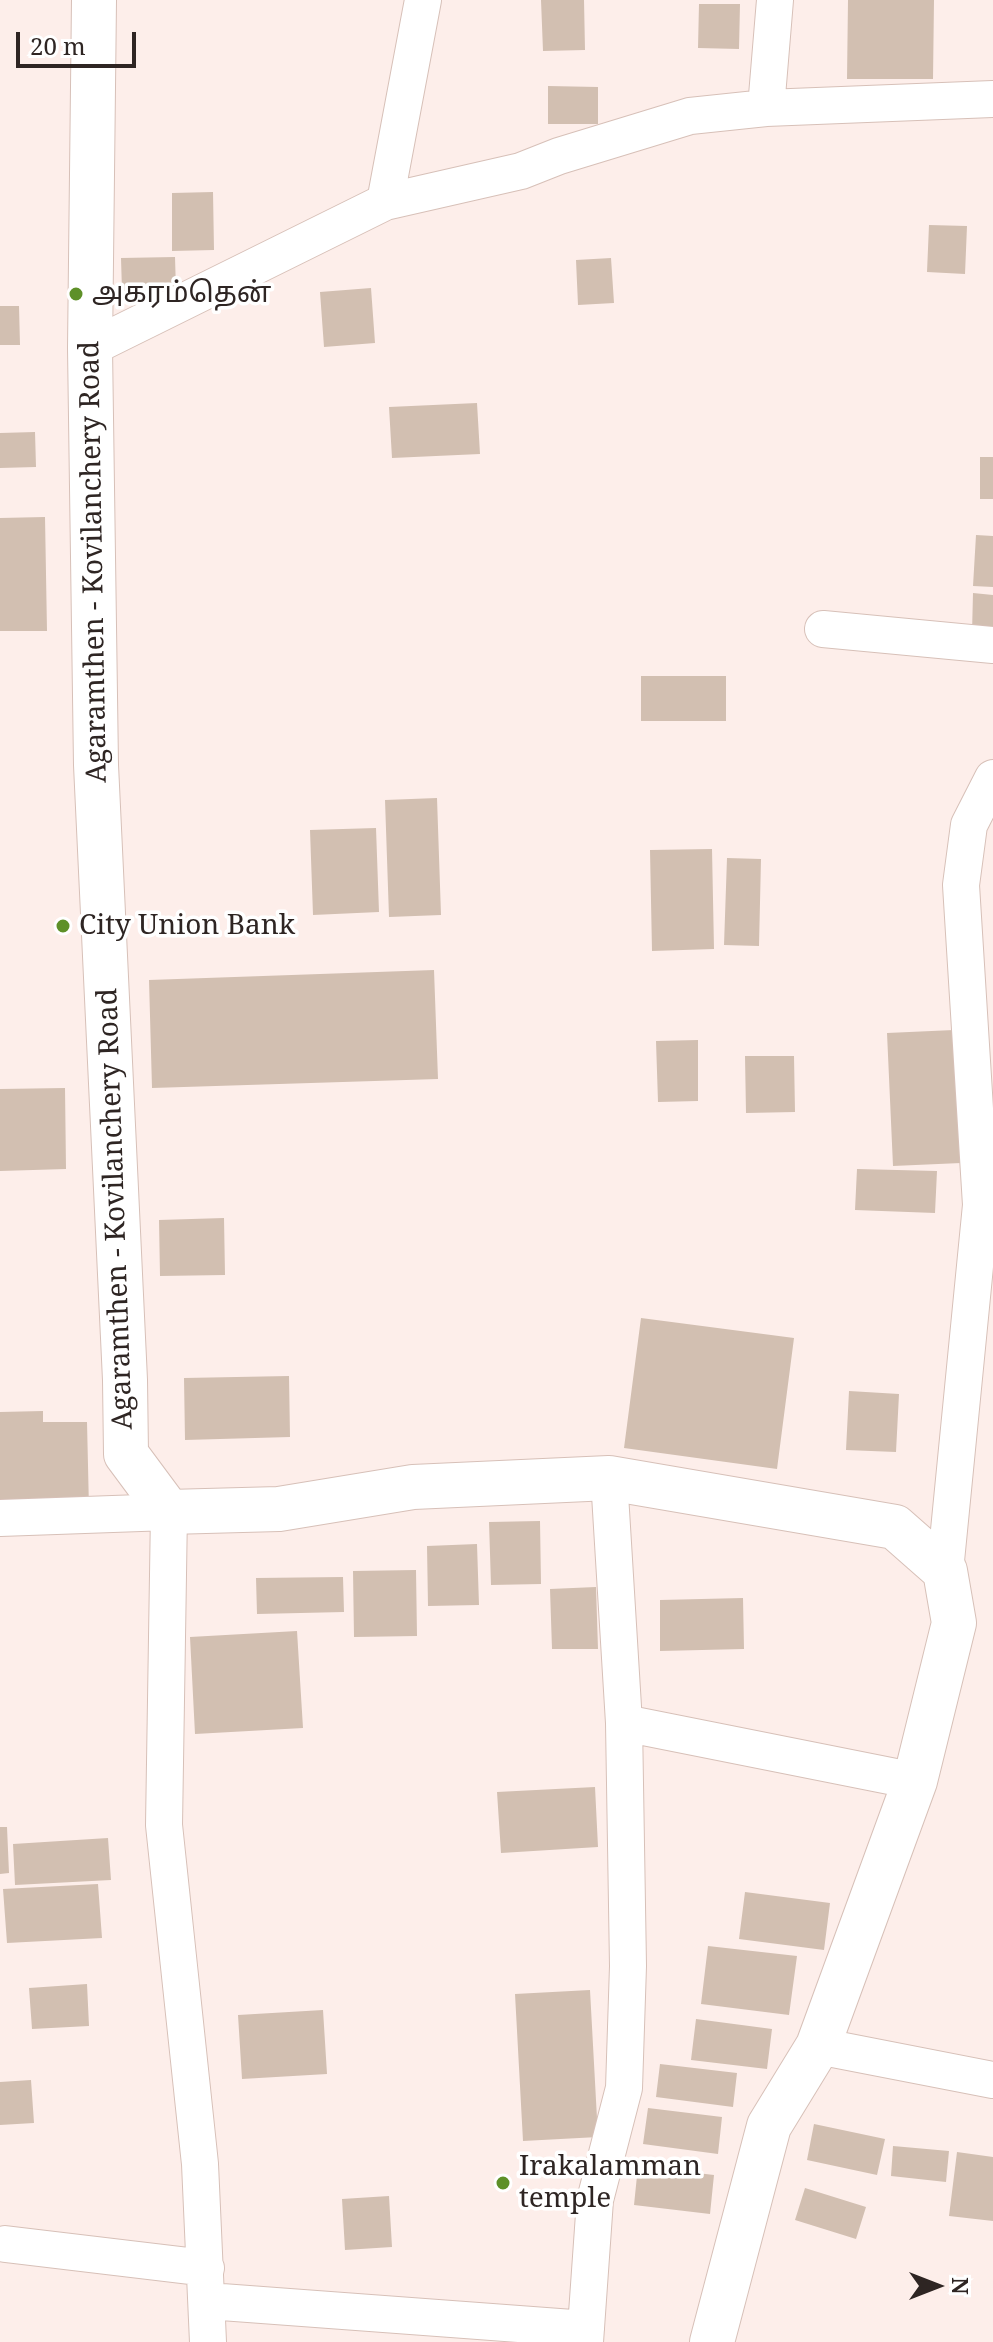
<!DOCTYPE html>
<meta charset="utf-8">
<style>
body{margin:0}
#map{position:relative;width:993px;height:2342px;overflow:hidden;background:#fdeeea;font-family:"Noto Serif",serif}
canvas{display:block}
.north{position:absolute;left:897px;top:2246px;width:80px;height:80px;-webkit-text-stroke:6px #fff;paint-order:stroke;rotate:90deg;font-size:22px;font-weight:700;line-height:32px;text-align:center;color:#2e2523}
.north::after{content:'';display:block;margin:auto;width:28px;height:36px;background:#2e2523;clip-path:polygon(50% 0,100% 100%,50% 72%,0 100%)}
.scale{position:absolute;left:16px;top:32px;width:120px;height:36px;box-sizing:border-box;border:4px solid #2e2523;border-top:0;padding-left:10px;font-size:24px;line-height:28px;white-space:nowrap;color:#2e2523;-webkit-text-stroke:6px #fff;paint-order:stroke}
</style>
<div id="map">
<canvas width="993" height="2342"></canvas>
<div class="north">N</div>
<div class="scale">20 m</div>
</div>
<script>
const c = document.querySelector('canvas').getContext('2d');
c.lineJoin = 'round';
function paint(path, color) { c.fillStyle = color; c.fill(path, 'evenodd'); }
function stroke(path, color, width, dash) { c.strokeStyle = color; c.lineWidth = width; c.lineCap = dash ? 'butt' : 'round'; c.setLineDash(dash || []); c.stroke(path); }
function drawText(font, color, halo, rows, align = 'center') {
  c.font = font + ' "Noto Serif","Noto Sans Tamil",serif'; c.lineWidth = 7; c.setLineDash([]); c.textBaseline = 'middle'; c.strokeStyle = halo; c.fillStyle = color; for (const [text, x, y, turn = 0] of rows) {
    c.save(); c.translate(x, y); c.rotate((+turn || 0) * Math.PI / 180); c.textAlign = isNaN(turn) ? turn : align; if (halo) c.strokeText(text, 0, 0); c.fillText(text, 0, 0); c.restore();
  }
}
paint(new Path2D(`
 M541 0H584L585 50 543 51Z
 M848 0H934L933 79H847Z
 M699 4H740L739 49 698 48Z
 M548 86 598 87V124H548Z
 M213 192 214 250 172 251V193Z
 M929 225 967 226 965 274 927 272Z
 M175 257 176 290 122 291 121 258Z
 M611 258 614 303 578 305 576 260Z
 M371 288 375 343 324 347 320 292Z
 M0 306H19L20 345H0Z
 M477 403 480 454 392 458 389 407Z
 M35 432 36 467 0 468V433Z
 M980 457H993V499H980Z
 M45 517 47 631H0V518Z
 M976 535 993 536V587L973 586Z
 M973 593 993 595V635L972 633Z
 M641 676H726V721H641Z
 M437 798 441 915 389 917 385 800Z
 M376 828 379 912 313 915 310 830Z
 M712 849 714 949 652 951 650 850Z
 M727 858 761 859 759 946 724 945Z
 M434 970 438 1079 152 1088 149 980Z
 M954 1030 961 1163 893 1166 887 1033Z
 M698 1040V1101L658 1102 656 1041Z
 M745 1056H794L795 1112 746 1113Z
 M65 1088 66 1169 0 1171V1089Z
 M857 1169 937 1171 935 1213 855 1210Z
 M224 1218 225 1275 160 1276 159 1220Z
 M641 1318 794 1338 777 1469 624 1448Z
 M289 1376 290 1437 185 1440 184 1378Z
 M849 1391 899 1394 896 1452 846 1450Z
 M43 1411V1422H87L89 1509 0 1510V1412Z
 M540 1521 541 1584 491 1585 489 1522Z
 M477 1544 479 1605 428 1606 427 1546Z
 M416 1570 417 1636 354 1637 353 1571Z
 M343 1577 344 1612 257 1614 256 1578Z
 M596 1587 598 1649H552L550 1589Z
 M743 1598 744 1649 660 1651V1600Z
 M297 1631 303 1728 195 1734 190 1637Z
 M595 1787 598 1847 501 1853 497 1792Z
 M0 1827H7L9 1873 0 1874Z
 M108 1838 111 1880 15 1885 13 1844Z
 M98 1884 102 1938 7 1943 3 1889Z
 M745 1892 830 1903 824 1950 739 1939Z
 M708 1946 797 1956 789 2015 701 2004Z
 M87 1984 89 2026 32 2029 29 1988Z
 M590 1990 598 2137 523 2141 515 1994Z
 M323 2010 327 2074 242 2079 238 2015Z
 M696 2019 772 2029 767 2069 691 2060Z
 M660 2064 737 2073 733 2107 656 2097Z
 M31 2080 34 2123 0 2125V2082Z
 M648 2108 722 2117 718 2154 643 2144Z
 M814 2124 885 2139 877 2175 807 2160Z
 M893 2146 949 2151 946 2182 891 2176Z
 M957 2152 993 2157V2221L949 2216Z
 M638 2166 714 2175 710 2214 634 2205Z
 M805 2188 866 2207 856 2239 795 2220Z
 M389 2196 392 2247 345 2250 342 2199Z`), '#d2bfb1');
const minor = new Path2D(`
 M766 108 775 0
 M385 202 423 0
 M90 348 385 202 521 171 559 156 690 116 766 108 993 99
 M823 629 993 645
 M0 1518 169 1512 164 1825 200 2164 208 2342
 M945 1571 981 1205 961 885 969 825 993 778
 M624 1723 915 1781
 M818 2046 993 2080
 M5 2244 206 2268
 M208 2301 586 2329
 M585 2342 595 2200 624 2088 628 1966 624 1723 609 1478`);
const secondary = new Path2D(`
 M94 0 90 348 96 765 125 1380 126 1454 169 1512 279 1509 413 1487 609 1478 895 1527 945 1571 954 1623 915 1781 818 2046 769 2126 712 2342`);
stroke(minor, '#d7c0b8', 38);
stroke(secondary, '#d7c0b8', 46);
stroke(minor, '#fff', 36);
stroke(secondary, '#fff', 44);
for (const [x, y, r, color] of [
 [76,294,8,"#5e9028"],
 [63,926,8,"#5e9028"],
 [503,2183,8,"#5e9028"]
]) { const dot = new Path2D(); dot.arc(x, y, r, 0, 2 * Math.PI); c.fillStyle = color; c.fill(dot); stroke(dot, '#fff', 3); }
drawText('28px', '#2e2523', '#fff', [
 ["அகரம்தென்",92,294],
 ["City Union Bank",79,926],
 ["Irakalamman",519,2167],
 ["temple",519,2199]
], 'left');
drawText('28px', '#2e2523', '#fff', [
 ["Agaramthen - Kovilanchery Road",94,562,-91],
 ["Agaramthen - Kovilanchery Road",116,1209,-92]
]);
</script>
